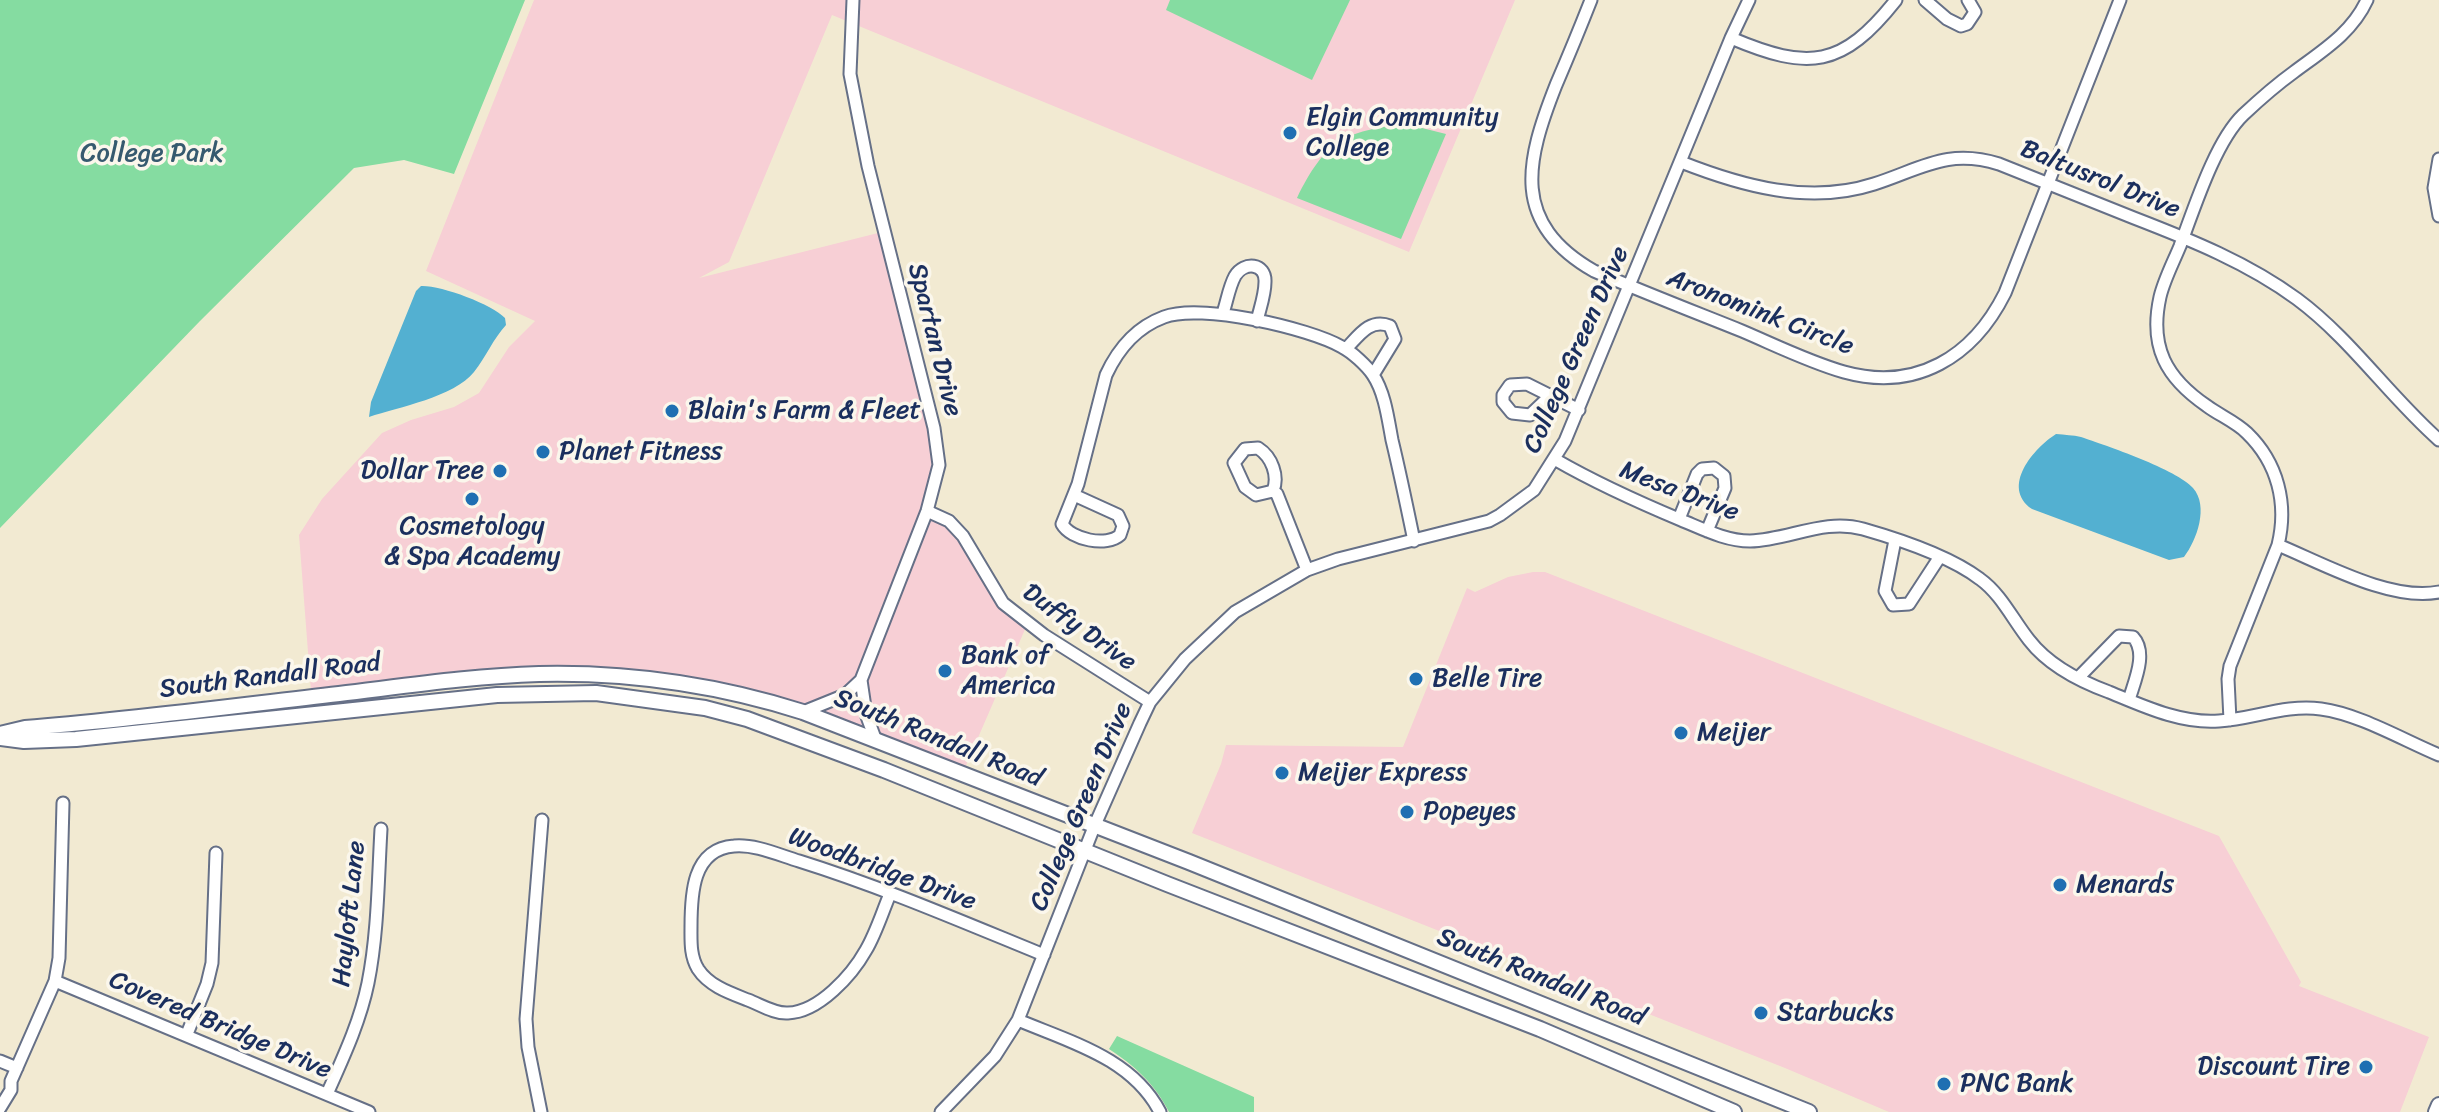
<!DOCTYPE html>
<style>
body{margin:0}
canvas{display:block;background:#f2ead2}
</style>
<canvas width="2439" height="1112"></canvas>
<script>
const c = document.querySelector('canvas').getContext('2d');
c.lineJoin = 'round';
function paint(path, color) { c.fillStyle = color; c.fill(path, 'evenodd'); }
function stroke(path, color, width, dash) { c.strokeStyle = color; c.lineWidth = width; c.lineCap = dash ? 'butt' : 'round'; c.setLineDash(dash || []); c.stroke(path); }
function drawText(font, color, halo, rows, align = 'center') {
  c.font = font + ' Sriracha,sans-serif'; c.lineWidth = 7; c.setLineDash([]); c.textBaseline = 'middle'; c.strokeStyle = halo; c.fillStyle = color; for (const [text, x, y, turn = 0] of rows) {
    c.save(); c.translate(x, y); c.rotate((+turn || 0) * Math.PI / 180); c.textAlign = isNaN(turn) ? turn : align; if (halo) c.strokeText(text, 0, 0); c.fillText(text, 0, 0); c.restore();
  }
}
paint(new Path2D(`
 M534 0H1515L1409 252 832 15 729 262 699 278 878 233 929 432 932 467 919 516 948 527 1026 627 964 770 803 704 701 678 592 668 311 691 299 535 322 499 382 433 411 420 454 407 479 393 509 347 535 321 426 271Z
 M1533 572H1545L2219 836 2301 982 2299 986 2429 1037 2400 1112H1889L1785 1068 1192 833 1221 764 1226 745 1403 747 1467 588 1475 592 1508 577Z`), '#f7cfd5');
paint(new Path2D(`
 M0 0H525L454 174 404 160 354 168 200 321 0 528Z
 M1170 0H1350L1312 80 1166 10Z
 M1406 124 1446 134 1401 239 1297 198C1325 141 1344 131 1406 124Z
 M1117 1036 1254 1097V1112H1169C1155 1084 1135 1066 1109 1049Z`), '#85dca1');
paint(new Path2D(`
 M421 286C440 285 492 304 505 318L506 325C493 339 486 357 474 372 454 397 399 407 369 417L371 402 416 291Z
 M2056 434C2065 435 2073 435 2081 437 2105 445 2178 470 2193 488 2209 506 2197 540 2184 557L2169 560 2032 509C2000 487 2034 448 2056 434Z`), '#53b0d1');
const minor = new Path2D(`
 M1591 0C1580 28 1568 57 1556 85 1526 161 1510 223 1594 271 1643 292 1692 311 1742 331 1775 345 1809 362 1844 372 1916 392 1973 357 2005 293L2120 0
 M1925 0 1947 19 1961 26 1967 24 1975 12 1968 0
 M1731 38C1809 71 1842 68 1896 0
 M2439 159 2434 188 2439 216
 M1681 162C1742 186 1809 205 1874 184 1921 169 1947 148 1999 164 2044 182 2089 200 2134 218 2191 240 2248 263 2297 299 2351 339 2389 396 2439 440
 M1223 313C1227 301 1229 287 1235 276 1244 261 1266 263 1265 282 1265 295 1260 308 1257 321
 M1346 349C1359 335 1370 318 1390 326L1395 339 1373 375
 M1550 396 1530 415 1512 413 1503 402V395L1510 385 1527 384 1579 410
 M1556 460C1596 483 1638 502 1681 520 1703 529 1726 541 1750 541 1789 540 1824 518 1863 529 1898 539 1951 557 1980 579 2001 594 2013 620 2029 640 2049 666 2079 681 2109 692 2143 706 2181 724 2219 721 2253 719 2286 704 2321 709 2359 714 2403 740 2439 755
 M1273 491 1256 495 1245 487 1234 463 1245 449 1258 448C1272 457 1279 476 1273 491L1277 494 1307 570
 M1074 495 1118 515 1123 526 1120 535C1107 547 1071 540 1062 524L1078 484 1106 375C1118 349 1137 327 1164 317 1200 303 1309 328 1342 347 1352 352 1367 366 1373 375 1385 393 1388 419 1392 440 1400 473 1407 507 1414 541
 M927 511 949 521 963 536 1003 603 1044 635 1150 702
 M1679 519 1697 474 1702 469 1714 468 1724 476 1725 488 1707 531
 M1895 540 1885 591 1893 605 1909 604 1939 558
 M2278 545C2322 563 2391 602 2439 592
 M2078 678 2119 636 2133 637C2148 653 2134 682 2129 700
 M861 680 866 714 876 741
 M803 712 845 695 861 680 927 511 939 465 934 428 868 166 850 74 853 0
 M2230 720 2228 679 2230 666 2278 545C2288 504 2278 463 2247 433 2236 422 2219 415 2207 406 2166 378 2149 347 2160 297 2164 280 2173 263 2180 246 2194 209 2215 142 2243 115 2259 100 2276 85 2294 72 2322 51 2352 33 2367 0
 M890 894C882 913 876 933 866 950 852 975 819 1012 788 1013 775 1014 761 1005 748 1000 730 993 709 986 698 969 690 956 691 941 691 927 691 895 692 849 734 846 755 844 779 855 799 861 882 887 963 922 1044 955
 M55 981 369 1112
 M1018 1020C1070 1042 1132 1058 1160 1112
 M187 1034 207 984 212 963 216 853
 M0 1061 17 1068
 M327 1094C343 1058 360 1022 368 983 378 933 378 880 381 829
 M0 1108 11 1090V1081L55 981 59 958 63 803
 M541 1112 528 1047 526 1019 542 820
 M941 1112 995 1056 1018 1020 1094 827 1140 723 1150 702 1185 659 1235 612 1307 570 1338 559 1489 521 1500 515 1534 490 1565 441 1731 38 1749 0`);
const major = new Path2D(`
 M0 734 25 728C130 720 234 706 339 694 406 686 473 676 539 674 629 672 718 685 803 712L1189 862 1809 1112
 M0 738 24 741 76 739 497 695 596 693 705 708 747 719 884 770 1167 884 1540 1029 1734 1112
 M2436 1112 2439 1105`);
stroke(minor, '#667087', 15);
stroke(major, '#667087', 18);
stroke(minor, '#fff', 11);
stroke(major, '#fff', 14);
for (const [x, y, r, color] of [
 [1290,133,8,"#1f6fb2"],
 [672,411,8,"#1f6fb2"],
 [543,452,8,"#1f6fb2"],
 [500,471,8,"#1f6fb2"],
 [472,499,8,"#1f6fb2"],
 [945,671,8,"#1f6fb2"],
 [1416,679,8,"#1f6fb2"],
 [1681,733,8,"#1f6fb2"],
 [1282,773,8,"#1f6fb2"],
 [1407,812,8,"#1f6fb2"],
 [2060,885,8,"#1f6fb2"],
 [1761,1013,8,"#1f6fb2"],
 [2366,1067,8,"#1f6fb2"],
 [1944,1084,8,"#1f6fb2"]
]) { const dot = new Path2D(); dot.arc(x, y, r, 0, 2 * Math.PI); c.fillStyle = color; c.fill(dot); stroke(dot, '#fbf7ec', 3); }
drawText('26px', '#1b2f5e', '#fbf7ec', [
 ["Elgin Community",1306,118],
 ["College",1306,148],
 ["Blain's Farm & Fleet",688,411],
 ["Planet Fitness",559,452],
 ["Dollar Tree",484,471,"right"],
 ["Cosmetology",472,527,"center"],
 ["& Spa Academy",472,557,"center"],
 ["Bank of",961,656],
 ["America",961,686],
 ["Belle Tire",1432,679],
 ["Meijer",1697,733],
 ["Meijer Express",1298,773],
 ["Popeyes",1423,812],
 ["Menards",2076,885],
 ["Starbucks",1777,1013],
 ["Discount Tire",2350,1067,"right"],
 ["PNC Bank",1960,1084]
], 'left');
drawText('26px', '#365a6f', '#fbf7ec', [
 ["College Park",152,154]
]);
drawText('26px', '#1b2f5e', '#fbf7ec', [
 ["Baltusrol Drive",2100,180,22],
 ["Aronomink Circle",1760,313,21],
 ["Spartan Drive",934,340,76],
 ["College Green Drive",1577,350,-66],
 ["Mesa Drive",1679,492,21],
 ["Duffy Drive",1079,628,35],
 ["South Randall Road",270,677,-7],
 ["South Randall Road",938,739,22],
 ["College Green Drive",1082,807,-67],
 ["Woodbridge Drive",882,870,20],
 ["Hayloft Lane",350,914,-84],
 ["South Randall Road",1541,978,22],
 ["Covered Bridge Drive",220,1026,23]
]);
</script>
